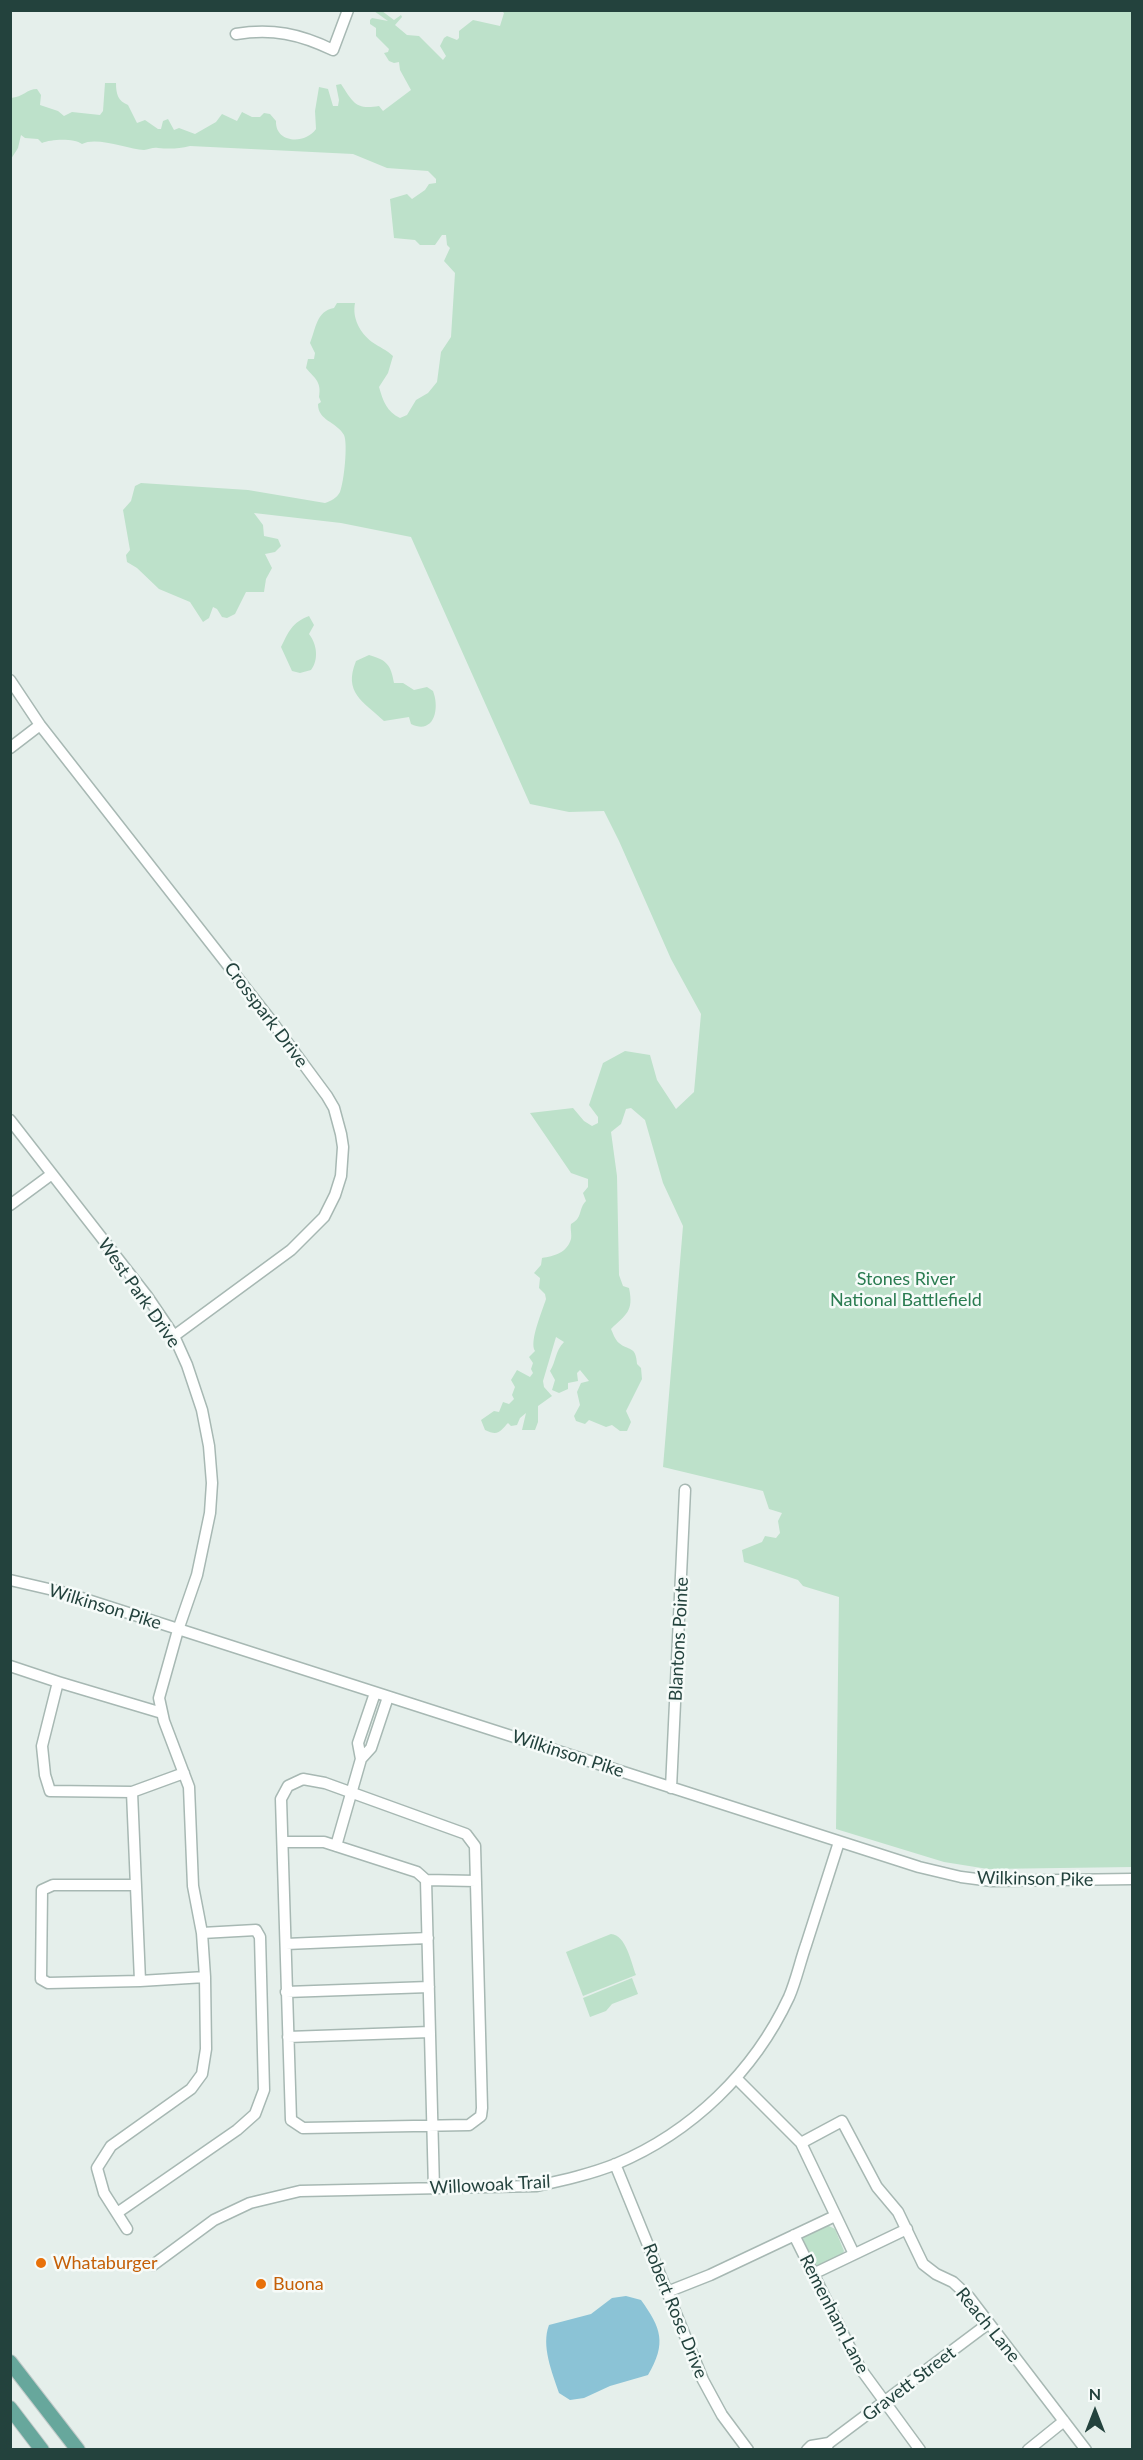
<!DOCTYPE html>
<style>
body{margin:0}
#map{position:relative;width:1143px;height:2460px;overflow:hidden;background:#e5efeb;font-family:Lato,sans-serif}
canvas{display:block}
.frame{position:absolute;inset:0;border:12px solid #23423d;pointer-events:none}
.north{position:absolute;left:1065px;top:2382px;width:60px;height:60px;-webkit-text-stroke:4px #f6fbf9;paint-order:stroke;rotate:0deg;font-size:16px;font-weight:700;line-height:24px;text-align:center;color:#23423d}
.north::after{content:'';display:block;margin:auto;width:21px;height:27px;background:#23423d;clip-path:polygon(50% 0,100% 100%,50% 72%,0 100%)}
</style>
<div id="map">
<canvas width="1143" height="2460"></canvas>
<div class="frame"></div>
<div class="north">N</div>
</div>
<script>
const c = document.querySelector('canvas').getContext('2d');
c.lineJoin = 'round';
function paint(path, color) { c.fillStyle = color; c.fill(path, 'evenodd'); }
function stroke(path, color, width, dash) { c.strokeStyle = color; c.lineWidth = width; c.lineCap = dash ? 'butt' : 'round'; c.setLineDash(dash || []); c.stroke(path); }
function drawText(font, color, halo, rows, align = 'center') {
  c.font = font + ' Lato,sans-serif'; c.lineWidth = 5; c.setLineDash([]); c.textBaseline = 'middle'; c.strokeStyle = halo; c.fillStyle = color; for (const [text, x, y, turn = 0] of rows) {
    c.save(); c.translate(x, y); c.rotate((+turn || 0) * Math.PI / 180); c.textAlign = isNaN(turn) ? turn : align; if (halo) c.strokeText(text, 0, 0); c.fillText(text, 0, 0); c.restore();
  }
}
paint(new Path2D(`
 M374 11H382L394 20 401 15 402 17 395 25 407 35 419 36 443 60 446 56 440 46 444 38 447 36 457 40 459 38V31L473 20 500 26 504 13 502 11H1132V1867L988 1869 944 1862 836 1829 839 1597 803 1586 798 1580 744 1562 742 1550 762 1542 765 1536 776 1538 780 1533 778 1521 782 1513 769 1509 763 1491 663 1467 683 1226 663 1183 645 1120 631 1108 626 1109 621 1124 611 1132 617 1176 619 1275 623 1286 629 1288C634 1312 626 1314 611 1329 613 1333 615 1340 619 1343 628 1351 636 1345 637 1364L641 1368 642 1379 626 1411 631 1422 627 1431H620L612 1425 606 1427 589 1420 585 1424 576 1421 574 1416 580 1405 577 1392 581 1383 589 1381 580 1370 577 1373 578 1381 568 1383V1389L559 1393 552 1390 555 1380 550 1371C556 1362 555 1351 564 1342L556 1337 543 1381 544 1387 552 1396 538 1406V1422L535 1430H522L526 1413 520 1418 517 1425 511 1426 508 1423C501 1430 499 1437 485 1430L481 1420 494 1411 499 1412 503 1402 509 1404 514 1399 512 1395 515 1387 511 1380 517 1370 530 1377 533 1373 531 1369 533 1363 529 1357 535 1351C529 1342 542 1312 546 1299L545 1294 539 1288 540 1278 534 1273 541 1265 542 1258C554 1256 567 1253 571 1239 572 1235 570 1228 571 1224 583 1218 578 1209 586 1201L583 1193 588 1187V1179L571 1173 530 1113 573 1108 584 1121 592 1126 598 1123V1117L589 1105 603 1063 625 1051 650 1055 657 1080 676 1109 694 1092 701 1014 671 959 619 841 604 811 569 812 530 804 411 537 341 523 254 513 263 525 264 536 278 539 281 546 275 552 265 554 272 568 266 579 264 592H246L235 614 227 618 222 617 217 609 213 607 209 618 203 622 190 602 159 589 137 568 127 562 126 555 130 550 123 510 131 501 135 486 141 483 248 490 325 503C331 501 337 498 340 492 344 482 348 444 344 435 336 421 318 421 318 404L321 402 319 397C322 381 314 378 306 368L308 359H314L315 353 310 343C316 329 316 311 334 308L337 303H355C352 318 360 333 372 342 379 347 387 350 393 356L388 373 379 387C383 401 387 412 400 418L407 415 416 400 428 393 437 382 441 352 451 337 455 273 444 261 450 248 447 245 446 235H442L435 245H420L415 240 394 238 390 199 407 194 412 199 425 190 429 184 436 183V179L428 171 387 168 353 154 190 146C178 149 169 149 158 148 153 147 148 150 144 150 128 149 96 136 82 144 74 138 51 139 42 143L38 139 25 138 21 135 18 148 11 159V98C23 97 27 89 37 89L41 95 40 105 58 111 64 116 72 112 100 115 103 111 105 83H116C116 94 118 101 128 105L137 123 145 120 158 129H161L163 121 168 119 174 130 179 128 195 134 216 122 222 114 237 121 242 112 252 117H260L264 113 270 114 276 121C275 143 305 145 316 129L315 111 319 87 328 89 333 106H338L339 100 336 85 341 84C353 102 355 110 379 106L383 111 411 90 400 70 399 62 394 63 389 61 384 53 388 52 389 49 376 36V28L370 24V20L372 18 388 21Z
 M309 616 314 625 309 634C317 644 319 660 311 670L300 673 292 671 281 647C288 633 292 622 309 616Z
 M369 655C387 660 391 665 394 683H403L414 690 427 687 433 691C440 709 434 735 411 724L409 717 384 721C363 701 343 693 356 661Z
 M611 1934C626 1935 631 1962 636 1975L583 1996 566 1952Z
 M632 1978 638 1994 612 2004 606 2011 590 2017 583 1998Z
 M827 2225 835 2229 844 2251 842 2255 820 2266 814 2265 803 2239 805 2235Z`), '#bde1ca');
paint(new Path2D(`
 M626 2296 641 2300C661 2328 667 2343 648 2375L610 2386 584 2398 570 2400 559 2393C552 2372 541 2346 549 2325L591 2314 612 2298Z`), '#8bc3d6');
const minor = new Path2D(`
 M236 34C272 28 300 34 333 50L348 10
 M10 680 40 725 273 1023 327 1096 334 1108 341 1134 343 1147 341 1176 335 1195 324 1217 291 1250 174 1336
 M10 748 40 725
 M10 1120 147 1296 174 1336 187 1365 202 1410 209 1446 212 1483 210 1513 197 1575 178 1630 159 1698 164 1721 189 1787 193 1886 202 1933 205 1977 206 2049 202 2074 191 2089 111 2146 97 2168 104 2193 127 2229
 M10 1205 52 1174
 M10 1580 66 1593 919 1867 961 1877 992 1881 1132 1879
 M10 1666 58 1682
 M375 1693 358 1743 361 1759 371 1748 388 1697
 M184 1773 132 1792 140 1981 205 1977
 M303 1779 325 1783 466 1834 475 1846 482 2108 481 2116 469 2125 303 2128 291 2120 281 1799 288 1786Z
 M671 1788 685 1490
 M132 1792 50 1791 45 1775 42 1746 58 1682 162 1713
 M283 1842H324L417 1872 426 1880 434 2189
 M336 1846 361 1759
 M426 1880 476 1881
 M136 1885H53L42 1890 41 1979 48 1983 140 1981
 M286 1944 428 1938
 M286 1992 429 1987
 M288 2037 430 2032
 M736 2078 801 2143 854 2254
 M801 2143 842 2121 877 2187 898 2212 923 2264 936 2274 953 2282 969 2297 1086 2450
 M615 2164 703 2380 722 2415 748 2450
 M117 2213 237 2130 255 2114 264 2090 260 1937 256 1930 202 1933
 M794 2235 860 2368 920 2450
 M153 2265 214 2220 250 2203 300 2191 537 2186C564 2180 591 2174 616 2164 692 2132 754 2072 789 1997 796 1981 800 1962 806 1945 817 1911 828 1876 839 1842
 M813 2274 907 2229
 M667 2292 710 2275 835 2216
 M807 2450 811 2446 829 2443
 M825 2450 829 2443 989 2323
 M1028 2450 1064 2421`);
const major = new Path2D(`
 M10 2362 78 2450
 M10 2408 42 2450`);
stroke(minor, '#a7b8b3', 13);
stroke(major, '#c1cac9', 16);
stroke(minor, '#fff', 10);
stroke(major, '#67a79c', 14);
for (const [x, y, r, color] of [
 [41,2263,6,"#e8710a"],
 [261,2284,6,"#e8710a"]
]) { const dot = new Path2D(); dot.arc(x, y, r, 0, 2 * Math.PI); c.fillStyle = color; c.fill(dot); stroke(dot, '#f6fbf9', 2); }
drawText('18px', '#23423d', '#f6fbf9', [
 ["Crosspark Drive",266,1015,53],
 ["West Park Drive",139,1293,55],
 ["Wilkinson Pike",105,1607,17],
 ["Blantons Pointe",679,1639,-87],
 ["Wilkinson Pike",568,1754,18],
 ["Wilkinson Pike",1035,1879,1],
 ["Willowoak Trail",490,2185,-3],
 ["Robert Rose Drive",675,2311,68],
 ["Remenham Lane",834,2314,63],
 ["Reach Lane",988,2325,51],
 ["Gravett Street",909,2384,-37]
]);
drawText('18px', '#2a7c51', '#f6fbf9', [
 ["Stones River",906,1279],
 ["National Battlefield",906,1300]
]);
drawText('18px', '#c56008', '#f6fbf9', [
 ["Whataburger",53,2263],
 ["Buona",273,2284]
], 'left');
</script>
